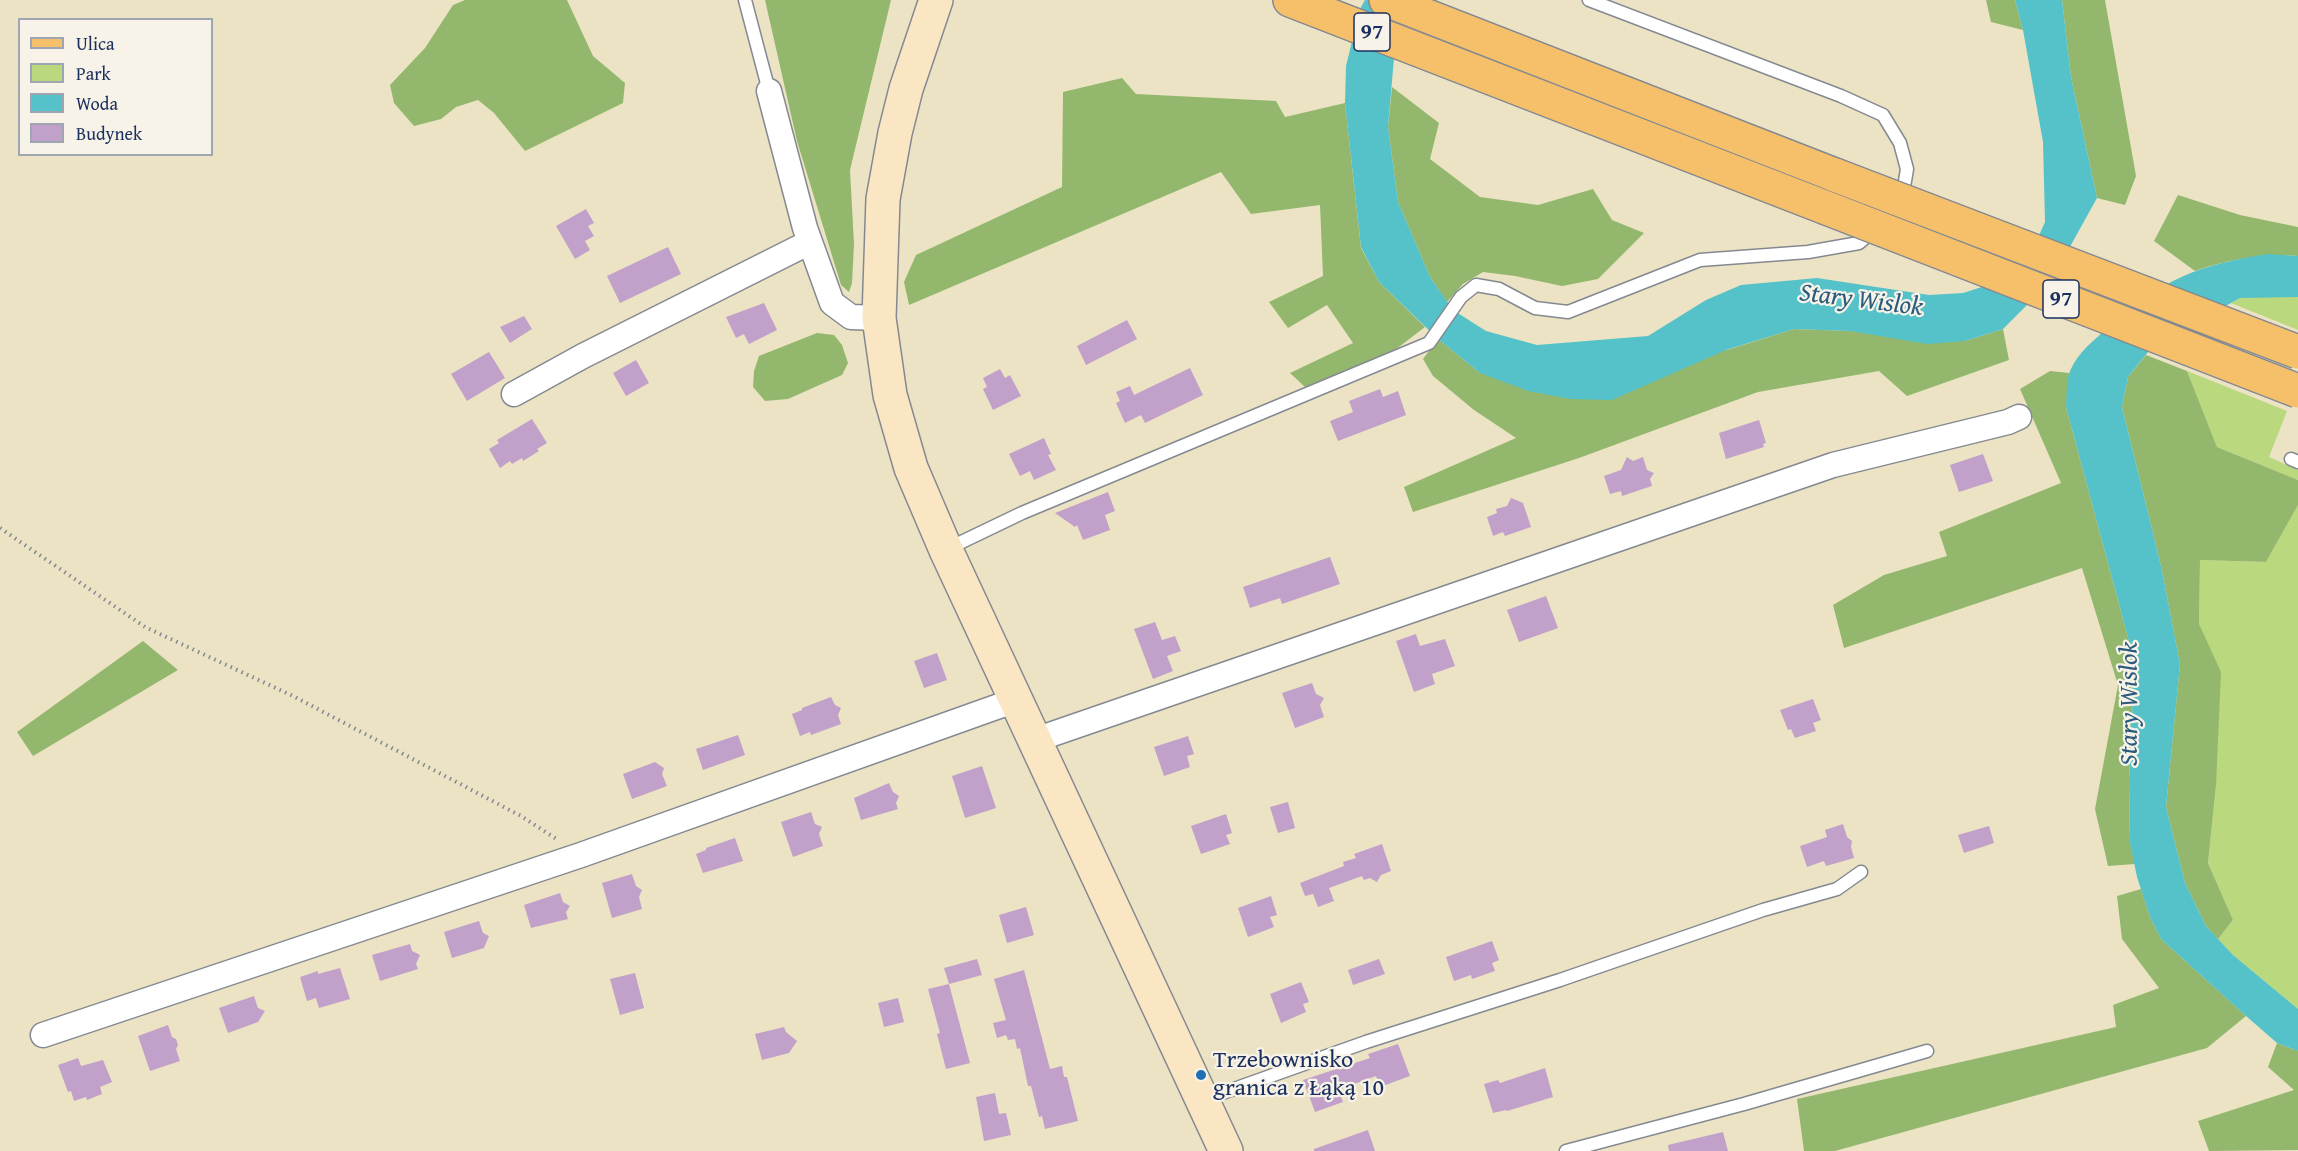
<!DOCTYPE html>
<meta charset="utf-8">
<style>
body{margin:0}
#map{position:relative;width:2298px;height:1151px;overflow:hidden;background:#ece3c4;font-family:"Gentium Book Plus",serif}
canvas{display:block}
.legend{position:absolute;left:18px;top:18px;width:195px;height:138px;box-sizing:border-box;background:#f7f3e8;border:2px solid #9fa5b1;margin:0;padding:8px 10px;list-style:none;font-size:18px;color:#1b2f5e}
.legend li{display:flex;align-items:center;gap:12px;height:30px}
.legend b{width:30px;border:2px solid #9fa5b1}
</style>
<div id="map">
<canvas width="2298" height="1151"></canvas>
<ul class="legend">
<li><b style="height:8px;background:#f6c06b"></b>Ulica</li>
<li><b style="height:16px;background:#bad87e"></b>Park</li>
<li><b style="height:16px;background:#54c2c8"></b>Woda</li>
<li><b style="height:16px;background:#c1a0c9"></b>Budynek</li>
</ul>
</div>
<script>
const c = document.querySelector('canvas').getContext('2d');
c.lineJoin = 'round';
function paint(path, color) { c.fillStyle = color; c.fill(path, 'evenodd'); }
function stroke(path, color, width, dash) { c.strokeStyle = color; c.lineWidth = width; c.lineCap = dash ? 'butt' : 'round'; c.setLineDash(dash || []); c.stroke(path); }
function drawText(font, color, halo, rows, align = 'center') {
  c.font = font + ' "Gentium Book Plus",serif'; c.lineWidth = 4.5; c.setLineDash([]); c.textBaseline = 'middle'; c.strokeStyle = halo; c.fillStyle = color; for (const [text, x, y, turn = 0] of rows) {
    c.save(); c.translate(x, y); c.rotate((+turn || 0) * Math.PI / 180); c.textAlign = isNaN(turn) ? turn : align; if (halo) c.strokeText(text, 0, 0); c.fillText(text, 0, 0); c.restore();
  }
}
paint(new Path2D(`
 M2270 296 2298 297V330L2231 303 2240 298Z
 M2187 371 2287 411 2269 457 2298 470V480L2217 447Z
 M2298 505V1009L2233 955 2218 939 2233 920 2208 863 2216 785 2199 624 2200 560 2266 562Z`), '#bad87e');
paint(new Path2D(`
 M465 0H567L593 56 625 83 623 103 525 151 494 113 478 100 456 107 441 119 414 126 394 103 390 85 425 48 453 5Z
 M765 0H891L850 170 854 244 852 283 849 292 841 285 797 141Z
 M1986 0H2015L2023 30 1991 22Z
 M2062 0H2105L2136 176 2125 205 2097 198 2071 77Z
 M1122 78 1136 94 1276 101 1285 117 1345 103 1361 248 1379 282 1425 327 1395 350 1305 387 1290 373 1353 343 1327 305 1288 328 1269 302 1323 276 1320 205 1251 214 1221 172 909 305 904 282 916 255 1062 187 1063 92Z
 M1392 87 1439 123 1430 159 1480 197 1538 205 1593 189 1612 220 1644 233 1598 279 1562 286 1515 276 1483 272 1463 284 1447 302 1430 277 1398 202 1388 127Z
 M2178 195 2240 215 2298 227V256C2262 254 2230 259 2195 271L2154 241Z
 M1794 329 1850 331 1965 341 2003 329 2009 360 1907 396 1879 371 1758 392 1579 458 1413 512 1404 487 1516 438 1474 410 1433 376 1423 359 1438 339 1480 373 1727 350Z
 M817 333 834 335 842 345 848 363 842 375 788 399 765 401 753 387 754 371 759 356Z
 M2146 355 2187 371 2217 447 2298 480V505L2266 562 2200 560 2199 624 2221 672 2216 785 2208 863 2233 920 2218 939 2206 926 2185 883 2166 807 2180 664 2161 566 2122 407 2128 377Z
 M2050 371 2069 373 2066 407 2133 656 2132 727 2129 780 2130 843 2135 864 2108 866 2095 809 2118 685 2082 568 1844 648 1833 605 1884 575 1947 556 1939 532 2061 483 2020 389Z
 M143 641 178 670 33 756 17 732Z
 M2141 889 2150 917 2161 939 2246 1016 2207 1048 1835 1151H1804L1797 1099 2116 1027 2113 1005 2159 988 2122 939 2117 896Z
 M2277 1043 2298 1051V1150L2209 1151 2198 1121 2294 1090 2268 1067Z`), '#93b86d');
paint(new Path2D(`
 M1365 0H1412L1394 58 1388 127 1398 202 1430 277 1453 310 1486 331 1537 345 1648 336 1706 300 1741 285 1817 278 1929 295 1963 293 1985 286 2029 258 2045 222 2043 142 2023 30 2015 0H2062L2071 77 2097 198 2051 281 2003 329 1965 341 1927 344 1850 331 1794 329 1726 350 1612 400 1570 399 1528 391 1480 373 1438 339 1379 282 1361 247 1345 103 1346 66 1360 9Z
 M2268 254 2298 256V297L2240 298 2152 347 2128 377 2122 407 2161 566 2180 664 2166 807 2185 883 2206 926 2233 955 2298 1009V1051L2277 1043 2246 1016 2161 939 2150 917 2137 877 2130 843 2129 780 2132 727 2133 656 2066 407C2067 396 2066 381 2070 371 2078 352 2094 340 2109 327 2162 279 2198 265 2268 254Z`), '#54c2c8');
paint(new Path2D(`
 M586 209 594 223 588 226 594 236 585 241 590 250 575 259 556 226Z
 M668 247 681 274 620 303 607 276Z
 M764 303 777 330 749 344 744 334 736 338 726 317Z
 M524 316 532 329 510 343 500 327Z
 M1127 320 1137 339 1086 365 1077 346Z
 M489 352 505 378 467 401 451 374Z
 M636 360 649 383 626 396 613 373Z
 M1190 368 1203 395 1145 423 1141 415 1125 423 1116 403 1120 401 1116 392 1130 386 1134 395Z
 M1000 369 1005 378 1010 375 1021 396 993 410 983 389 987 387 983 378Z
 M1380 389 1383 397 1398 391 1406 415 1338 441 1330 421 1353 412 1349 401Z
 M532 419 547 443 537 449 539 451 523 461 522 458 512 464 510 461 500 468 489 449 499 443 497 440Z
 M1759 420 1766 443 1763 444 1764 447 1726 459 1719 433Z
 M1044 438 1051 454 1048 455 1056 470 1034 480 1030 471 1020 476 1009 454Z
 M1983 454 1993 481 1959 492 1950 465Z
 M1627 457 1633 461 1643 457 1647 470 1654 473 1650 479 1652 486 1622 496 1621 491 1610 494 1604 476 1621 470Z
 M1108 492 1115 511 1105 515 1110 530 1083 540 1077 525 1075 527 1055 513Z
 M1511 498 1523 503 1531 527 1505 536 1503 532 1493 536 1487 517 1497 513 1496 509 1507 506Z
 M1330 557 1340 584 1282 604 1280 598 1250 608 1243 587Z
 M1546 596 1558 628 1519 642 1507 610Z
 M1155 622 1162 640 1175 636 1181 651 1167 656 1173 671 1153 679 1134 629Z
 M1416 634 1420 646 1445 639 1455 666 1432 674 1435 684 1414 692 1396 641Z
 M937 653 947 680 924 688 914 661Z
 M1312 683 1316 694 1324 698 1320 705 1324 717 1295 728 1282 693Z
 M831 697 835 705 841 708 838 715 841 724 811 735 810 732 800 736 792 714 802 710V708Z
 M1813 699 1821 720 1813 723 1816 731 1795 738 1791 729 1788 730 1780 710Z
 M738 735 745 755 703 770 696 749Z
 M1188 736 1194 754 1187 756 1190 767 1164 776 1154 747Z
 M655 762 664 768 662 774 667 786 632 799 623 774Z
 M982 766 996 808 965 818 952 776Z
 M889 783 893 792 899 796 896 803 898 809 861 820 854 798Z
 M1288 802 1295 828 1278 833 1270 807Z
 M811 812 815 824 822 827 819 834 823 846 793 857 781 822Z
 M1226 814 1232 833 1226 835 1230 844 1201 854 1191 826Z
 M1843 824 1847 837 1852 841 1851 847 1854 858 1826 866 1824 861 1807 867 1800 846 1827 837 1825 830Z
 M1989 826 1994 843 1964 853 1958 835Z
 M735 838 743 861 703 873 696 854 706 850V848Z
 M1382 844 1391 871 1381 875 1377 882 1370 878 1364 880 1362 876 1329 888 1334 901 1318 907 1313 894 1305 896 1300 883 1344 866 1343 862 1356 858 1354 854Z
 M632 874 636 886 642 890 639 897 642 909 612 918 602 883Z
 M560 893 563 902 570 906 566 912 568 919 531 928 524 905Z
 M1271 896 1277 915 1270 917 1274 927 1248 937 1238 908Z
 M1026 907 1034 935 1007 943 999 915Z
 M479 921 483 933 489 936 484 948 452 958 444 932Z
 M1492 941 1499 960 1492 963 1495 971 1472 979 1471 975 1454 981 1446 957Z
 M410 944 412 951 420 955 416 964 418 969 380 981 372 955Z
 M977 959 982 975 949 984 944 968Z
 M1379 959 1385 974 1353 985 1348 970Z
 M340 968 350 999 319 1008 316 998 307 1001 300 977 318 971V974Z
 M1024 970 1050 1069 1062 1066 1064 1077H1067L1078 1121 1045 1129 1042 1116 1039 1117 1031 1086H1028L1020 1048 1017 1049 1015 1039 1008 1040 1006 1035 997 1038 993 1023 1006 1020 994 979Z
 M635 973 644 1008 620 1015 610 979Z
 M1301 982 1309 1002 1303 1004 1306 1012 1281 1023 1270 994Z
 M949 984 970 1063 946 1069 937 1034 940 1033 928 989Z
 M254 996 258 1008 265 1011 258 1022 228 1033 219 1008Z
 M898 998 904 1022 884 1027 878 1003Z
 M168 1025 172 1037 176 1039 178 1045 176 1049 180 1061 150 1071 138 1036Z
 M784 1027 786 1032 797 1041 789 1053 762 1060 755 1034Z
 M1398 1044 1410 1076 1380 1087 1376 1076 1338 1090 1343 1102 1315 1112 1303 1080 1370 1058 1368 1054Z
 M78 1058 81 1066 103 1060 112 1082 100 1087 102 1094 87 1100 86 1097 74 1101 71 1091 68 1092 58 1065Z
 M1545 1068 1553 1097 1507 1111 1506 1110 1493 1113 1484 1084 1498 1080 1500 1083Z
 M995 1093 999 1114 1006 1113 1011 1135 984 1141 976 1097Z
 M1368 1130 1375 1151H1314V1149Z
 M1723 1132 1728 1151H1669L1668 1145Z`), '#c1a0c9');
const lane = new Path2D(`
 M745 0 769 91
 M1589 0 1841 96 1883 115 1900 143 1907 169 1904 187 1898 199
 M2291 459 2298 462
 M947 549 1022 513 1429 343 1461 297 1476 285 1499 289 1535 308 1568 312 1700 260 1808 252 1859 243 1873 231
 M1203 1100 1366 1042 1560 980 1763 910 1837 889 1861 872
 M1566 1151 1744 1104 1927 1051`);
const street = new Path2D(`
 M769 91 805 228 832 303 851 317 879 318
 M514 394 583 356 810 242
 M1035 740 1833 465 2008 422 2019 417
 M43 1035 581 855 1016 700`);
const secondary = new Path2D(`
 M936 0 906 89 895 133 883 199 879 318 890 395 911 468 946 550 1226 1151`);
const primary = new Path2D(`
 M1290 0 1824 207
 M1386 0 1835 175`);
stroke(lane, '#848991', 15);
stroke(street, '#848991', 27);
stroke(secondary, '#848991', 36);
stroke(primary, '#848991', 36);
stroke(new Path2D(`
 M0 528 145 627 293 696 521 816 558 840`), '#848991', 4, [1.5, 4.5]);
stroke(lane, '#fff', 12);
stroke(street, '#fff', 24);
stroke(secondary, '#fbe6c4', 33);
stroke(primary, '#f6c06b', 33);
const primaryBridge = new Path2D(`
 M1835 175 2298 352
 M1824 207 2298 391`);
stroke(primaryBridge, '#848991', 36, []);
stroke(primaryBridge, '#f6c06b', 33);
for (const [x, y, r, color] of [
 [1201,1075,6,"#1f6fb2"]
]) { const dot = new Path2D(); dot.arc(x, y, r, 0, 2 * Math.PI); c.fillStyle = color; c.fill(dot); stroke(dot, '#f7f3e8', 2); }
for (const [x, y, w] of [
 [1372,32,36],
 [2061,299,36]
]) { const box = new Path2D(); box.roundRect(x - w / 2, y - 19, w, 38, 4.5); c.fillStyle = '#f7f3e8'; c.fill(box); stroke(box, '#1b2f5e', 1.5); }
drawText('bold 22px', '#1b2f5e', null, [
 ["97",1372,32],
 ["97",2061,299]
]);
drawText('24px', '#1b2f5e', '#f7f3e8', [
 ["Trzebownisko",1213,1061],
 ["granica z Łąką 10",1213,1089]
], 'left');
drawText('italic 26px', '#2c5b7e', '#f7f3e8', [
 ["Stary Wislok",1861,301,7],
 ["Stary Wislok",2130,704,-90]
]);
</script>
